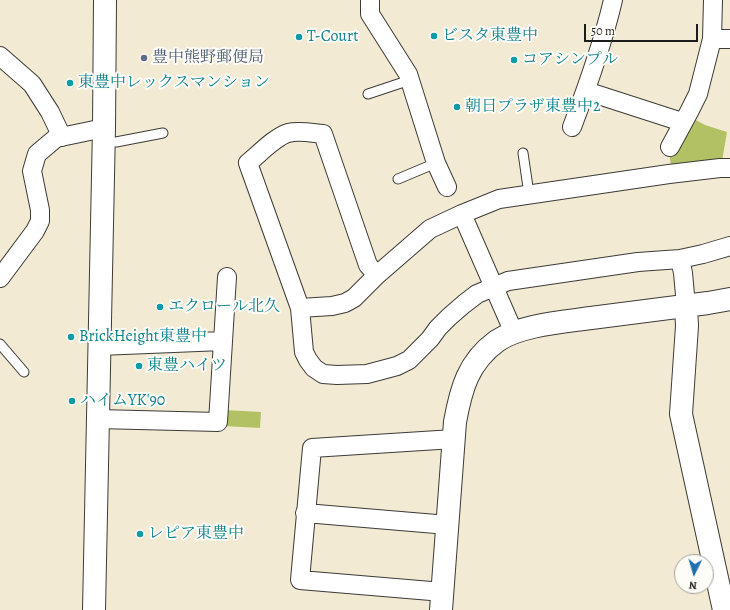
<!DOCTYPE html>
<meta charset="utf-8">
<style>
body{margin:0}
#map{position:relative;width:730px;height:610px;overflow:hidden;background:#f3ead3;font-family:Alegreya,serif}
canvas{display:block}
.north{position:absolute;left:674px;top:554px;width:40px;height:40px;box-sizing:border-box;background:#fdfcf7;border:1px solid #a3a29f;border-radius:50%;rotate:185deg;font-size:11px;font-weight:700;line-height:16px;text-align:center;color:#1c1c1c}
.north::after{content:'';display:block;margin:auto;width:14px;height:18px;background:#1f6fb2;clip-path:polygon(50% 0,100% 100%,50% 72%,0 100%)}
.scale{position:absolute;left:584px;top:24px;width:114px;height:18px;box-sizing:border-box;border:2px solid #1c1c1c;border-top:0;padding-left:5px;font-size:12px;line-height:14px;white-space:nowrap;color:#1c1c1c;-webkit-text-stroke:3px #fdfcf7;paint-order:stroke}
</style>
<div id="map">
<canvas width="730" height="610"></canvas>
<div class="north">N</div>
<div class="scale">50 m</div>
</div>
<script>
const c = document.querySelector('canvas').getContext('2d');
c.lineJoin = 'round';
function paint(path, color) { c.fillStyle = color; c.fill(path, 'evenodd'); }
function stroke(path, color, width, dash) { c.strokeStyle = color; c.lineWidth = width; c.lineCap = dash ? 'butt' : 'round'; c.setLineDash(dash || []); c.stroke(path); }
function drawText(font, color, halo, rows, align = 'center') {
  c.font = font + ' Alegreya,"Noto Serif JP",serif'; c.lineWidth = 4; c.setLineDash([]); c.textBaseline = 'middle'; c.strokeStyle = halo; c.fillStyle = color; for (const [text, x, y, turn = 0] of rows) {
    c.save(); c.translate(x, y); c.rotate((+turn || 0) * Math.PI / 180); c.textAlign = isNaN(turn) ? turn : align; if (halo) c.strokeText(text, 0, 0); c.fillText(text, 0, 0); c.restore();
  }
}
paint(new Path2D(`
 M692 118 705 125 727 132 722 161 671 167 669 150Z
 M224 410 261 412 260 428 223 426Z`), '#b2c163');
const service = new Path2D(`
 M368 94 410 80
 M104 142H116L163 133
 M523 153 529 194
 M398 179 436 163
 M0 344 24 372`);
const minor = new Path2D(`
 M370 0V14L408 74 436 163 447 187
 M712 39H730
 M0 56 32 84 50 112 62 137
 M586 91 682 122
 M572 127C588 85 603 43 613 0
 M670 147 689 112 698 94 712 39 713 0
 M730 168H720L669 174 499 199 462 214 430 229 377 275 354 298 345 303 332 306 300 308 304 352 308 360 314 368 323 374 337 375 367 374 397 366 409 360 430 339 438 328 449 317 464 304 477 294 508 281 638 262 680 259 703 254 730 246
 M462 214 514 333
 M680 259 683 273 686 306
 M0 278 35 231 40 221V210L32 171 37 154 56 138 104 128
 M300 308 248 163C259 154 275 137 288 133 299 130 312 133 323 134L368 265 377 275
 M99 346 223 341
 M98 419 218 422 227 277
 M305 513 448 525
 M443 592 300 580 312 448 454 439`);
const tertiary = new Path2D(`
 M686 306 687 326 681 414 724 610
 M94 610 104 128 105 0
 M441 610 455 422C461 389 468 362 497 341 520 325 563 322 591 318 630 313 669 308 708 303L730 299`);
stroke(service, '#3c3b37', 11);
stroke(minor, '#3c3b37', 20);
stroke(tertiary, '#3c3b37', 24);
stroke(service, '#fff', 9);
stroke(minor, '#fff', 18);
stroke(tertiary, '#fff', 22);
for (const [x, y, r, color] of [
 [434,36,4,"#0f9aa8"],
 [299,37,4,"#0f9aa8"],
 [144,58,4,"#5c6f8a"],
 [514,60,4,"#0f9aa8"],
 [70,83,4,"#0f9aa8"],
 [457,107,4,"#0f9aa8"],
 [160,307,4,"#0f9aa8"],
 [71,337,4,"#0f9aa8"],
 [139,366,4,"#0f9aa8"],
 [72,401,4,"#0f9aa8"],
 [140,534,4,"#0f9aa8"]
]) { const dot = new Path2D(); dot.arc(x, y, r, 0, 2 * Math.PI); c.fillStyle = color; c.fill(dot); stroke(dot, '#fdfcf7', 1.5); }
drawText('16px', '#0d838f', '#fdfcf7', [
 ["ビスタ東豊中",442,36],
 ["T-Court",307,37],
 ["コアシンプル",522,60],
 ["東豊中レックスマンション",78,83],
 ["朝日プラザ東豊中2",465,107],
 ["エクロール北久",168,307],
 ["BrickHeight東豊中",79,337],
 ["東豊ハイツ",147,366],
 ["ハイムYK'90",80,401],
 ["レピア東豊中",148,534]
], 'left');
drawText('16px', '#4e5e75', '#fdfcf7', [
 ["豊中熊野郵便局",152,58]
], 'left');
</script>
